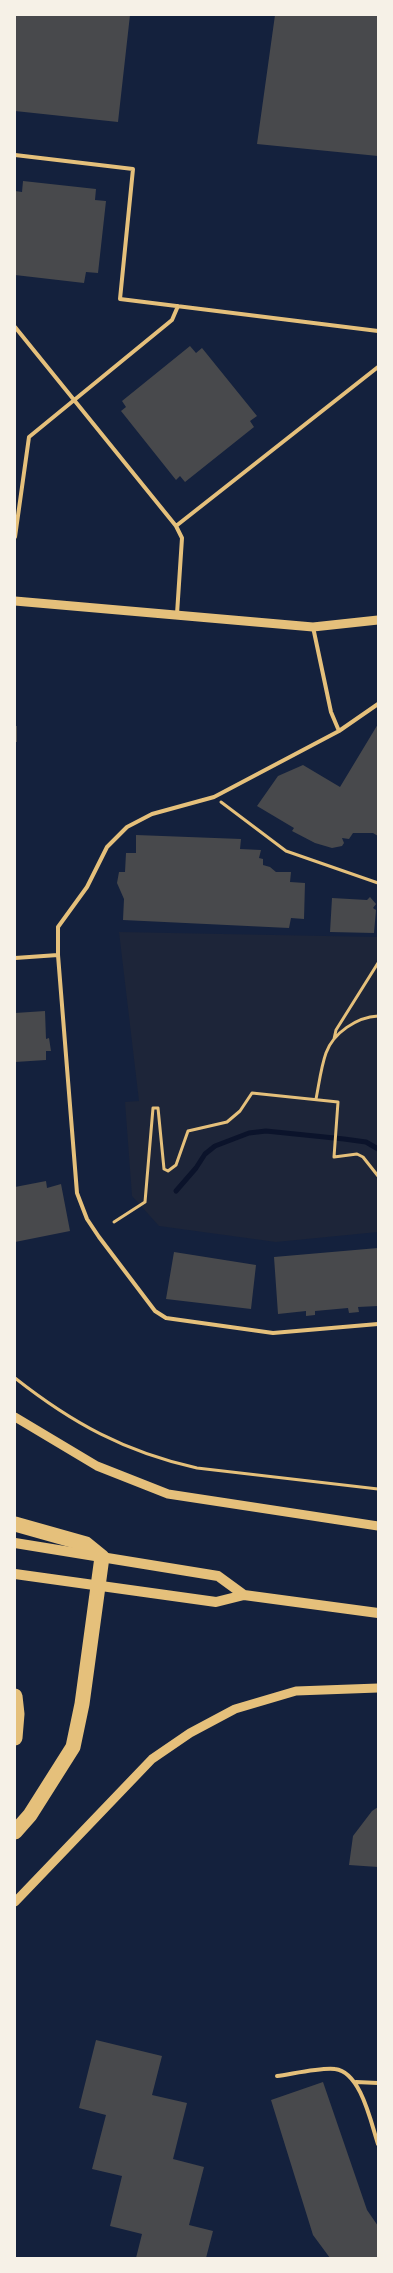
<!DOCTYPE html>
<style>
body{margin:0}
#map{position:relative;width:393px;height:2273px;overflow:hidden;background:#14213d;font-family:"Titillium Web",sans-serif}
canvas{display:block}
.frame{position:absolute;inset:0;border:16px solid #f6f1e7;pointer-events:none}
</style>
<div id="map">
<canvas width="393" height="2273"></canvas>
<div class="frame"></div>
</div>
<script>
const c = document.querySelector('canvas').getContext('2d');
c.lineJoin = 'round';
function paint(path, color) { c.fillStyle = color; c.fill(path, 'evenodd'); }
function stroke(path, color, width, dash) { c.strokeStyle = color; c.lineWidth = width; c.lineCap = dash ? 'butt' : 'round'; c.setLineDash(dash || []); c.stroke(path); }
paint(new Path2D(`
 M119 932 378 937V1232L276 1242 159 1226 132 1196 125 1102 139 1101Z`), '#1d2539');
stroke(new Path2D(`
 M176 1191 196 1168 205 1154 215 1146 249 1133 266 1131 344 1139 366 1142 378 1149`), '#0b132b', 5);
paint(new Path2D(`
 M15 15H130L118 122 15 111Z
 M275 15H378V156L257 144Z
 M23 181 96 189 95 200 106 201 98 273 86 272 84 283 15 275V191L22 192Z
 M190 346 196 353 202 348 257 416 250 421 254 427 185 482 180 476 176 480 121 411 126 407 122 401Z
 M378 724V836L373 833H353L349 839 342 838 344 843 342 846 332 848 315 843 292 831 294 828 257 806 278 776 303 765 340 787Z
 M15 726H17V742H15Z
 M136 835 241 839 240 849 261 850 259 858 263 859V865L270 867 276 872H291L290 882 305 883 304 919 291 918 289 928 123 920 124 899 117 883 119 872H125L126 853H136Z
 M370 897 376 904 373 908 376 910 374 933 330 932 332 898 367 900Z
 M45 1011 46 1039 49 1038 51 1051H46V1060L15 1062V1013Z
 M46 1181 47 1188 61 1184 70 1231 15 1242V1187Z
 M378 1248V1306L358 1307 359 1312 349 1313 348 1308 315 1311V1315L306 1316V1311L278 1314 274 1257Z
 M174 1252 256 1265 251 1309 166 1299Z
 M378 1807V1867L349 1865 353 1836 372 1811Z
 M96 2040 162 2056 152 2095 187 2103 173 2159 204 2167 189 2225 213 2231 206 2258H136L142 2234 110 2226 122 2176 92 2169 106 2115 79 2108Z
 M323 2082 367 2210 378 2226V2258H330L313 2235 271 2100Z`), '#48494c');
stroke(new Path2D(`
 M221 802 286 851 378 883
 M334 1039 336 1030 378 963
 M316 1099C319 1084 321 1067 326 1053 333 1033 357 1017 378 1016
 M114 1222 145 1202 153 1108H158L164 1169 168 1171 176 1165 188 1131 227 1122 240 1111 252 1093 338 1102 334 1157 357 1154 363 1157 378 1176
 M15 1378C72 1423 125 1452 197 1468L378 1489`), '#e5c07b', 3);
stroke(new Path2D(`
 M15 155 133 169 120 299 378 331
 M15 327 176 526 182 538 177 614
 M176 526 378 367
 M15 537 29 437 172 320 178 306
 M313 627 331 712 339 731 214 797 152 814 127 827 107 847 87 887 58 927V955L77 1193 87 1219 99 1237 155 1311 166 1318 273 1333 378 1324
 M339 731 378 704
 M15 958 58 955
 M277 2076C292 2074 322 2067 335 2069 361 2072 371 2123 378 2144
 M356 2082 378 2083`), '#e5c07b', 4);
stroke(new Path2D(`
 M15 601 313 627 378 620
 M15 1417 97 1466 168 1494 378 1526
 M15 1902 152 1759 190 1733 235 1709 296 1691 378 1688`), '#e5c07b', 9);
stroke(new Path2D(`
 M15 1543 218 1576 244 1595
 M15 1574 216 1602 244 1595 378 1613`), '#e5c07b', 10);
stroke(new Path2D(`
 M15 1524 86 1544 102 1557 82 1704 73 1747 30 1815 15 1832
 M15 1696 17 1714 15 1738`), '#e5c07b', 15);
</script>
